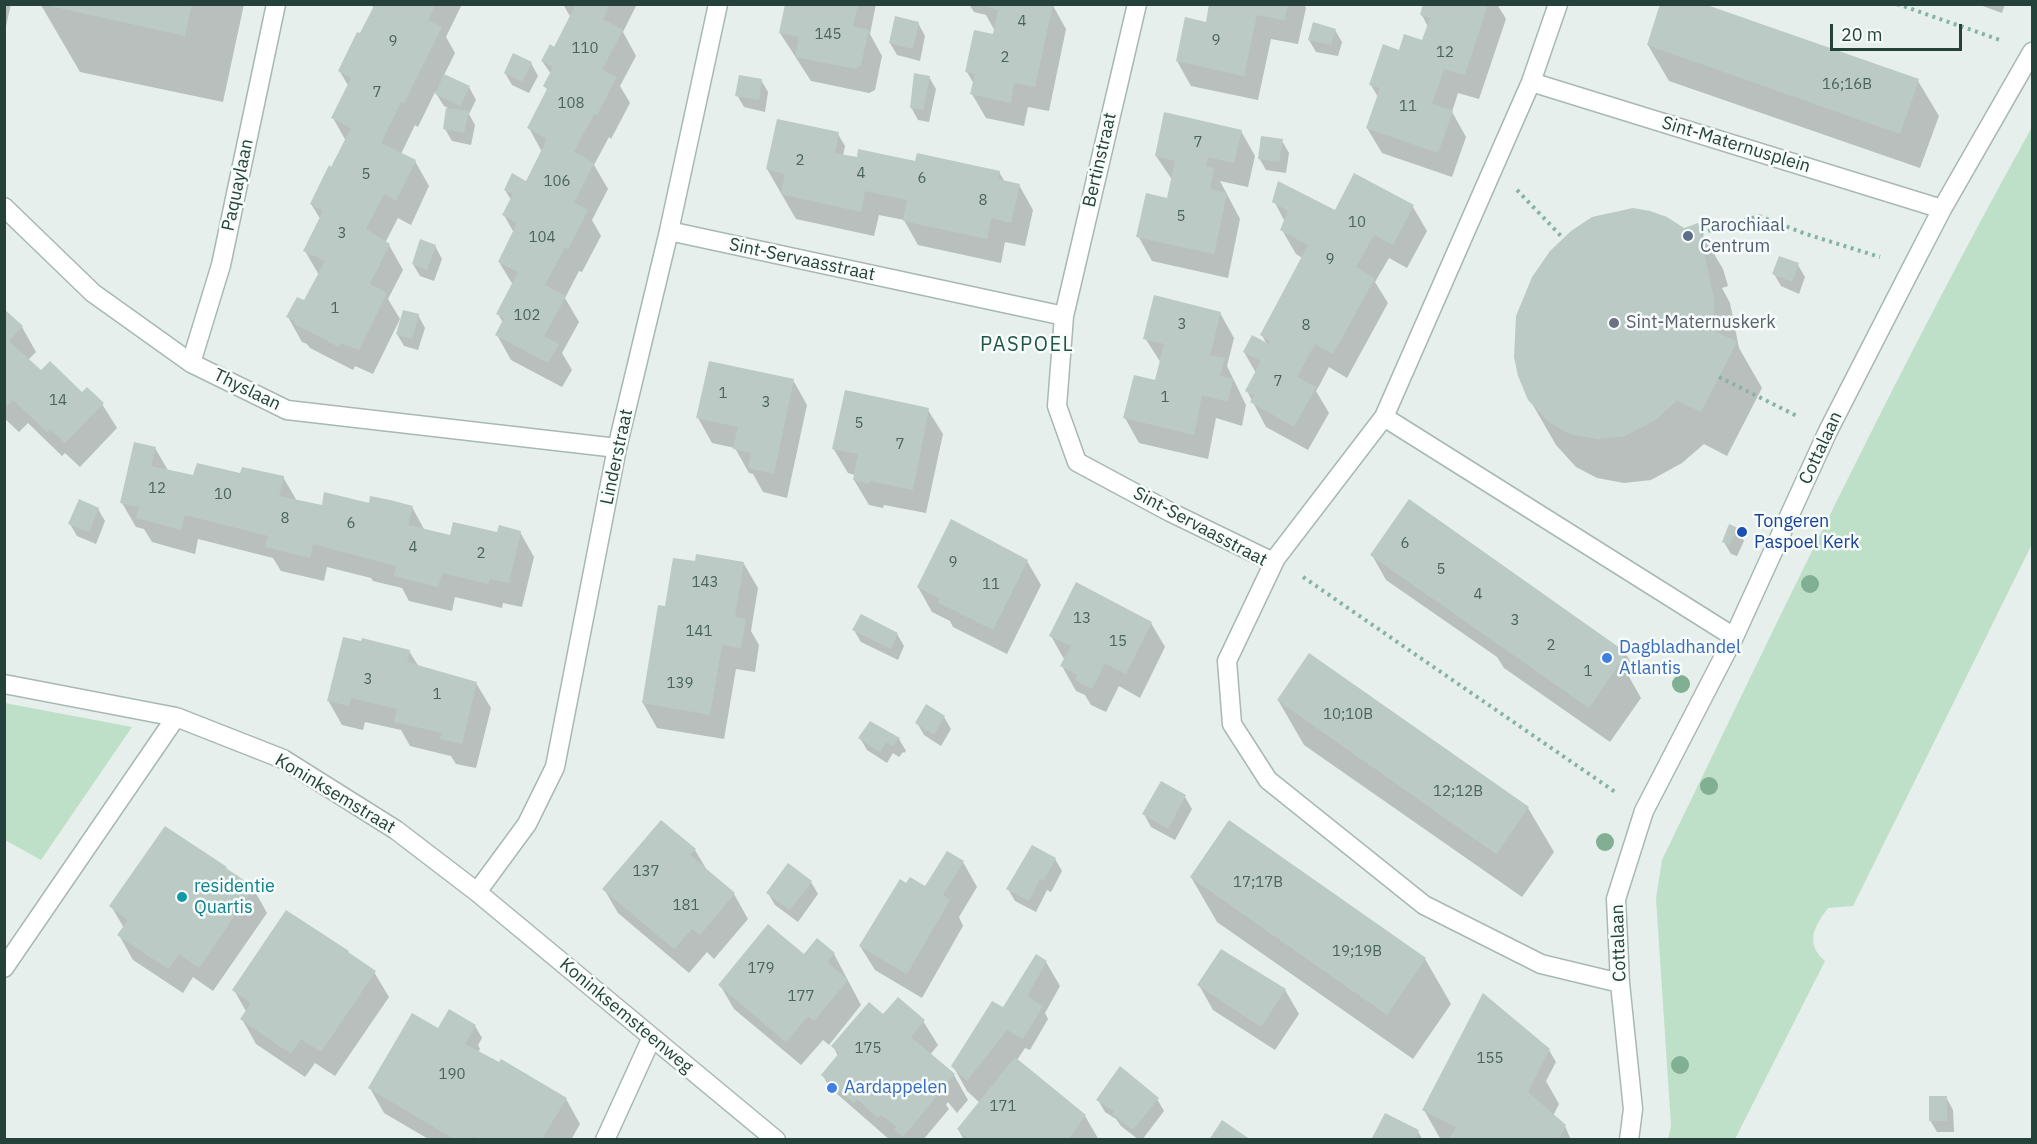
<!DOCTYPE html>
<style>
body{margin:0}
#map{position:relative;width:2037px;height:1144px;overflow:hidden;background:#e6efeb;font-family:"IBM Plex Sans",sans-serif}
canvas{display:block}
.frame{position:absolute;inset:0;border:6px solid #24423a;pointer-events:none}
.scale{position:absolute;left:1830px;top:24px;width:132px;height:27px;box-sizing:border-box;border:3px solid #24423a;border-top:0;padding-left:8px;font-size:18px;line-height:21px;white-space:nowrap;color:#24423a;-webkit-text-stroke:4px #f7fbf9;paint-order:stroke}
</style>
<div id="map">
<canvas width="2037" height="1144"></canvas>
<div class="frame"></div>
<div class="scale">20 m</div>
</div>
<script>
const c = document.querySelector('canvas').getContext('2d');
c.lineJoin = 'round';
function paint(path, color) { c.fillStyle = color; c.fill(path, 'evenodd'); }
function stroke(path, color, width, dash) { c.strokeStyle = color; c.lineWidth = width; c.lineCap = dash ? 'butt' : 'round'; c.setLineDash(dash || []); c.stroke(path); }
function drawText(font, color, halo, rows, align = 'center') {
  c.font = font + ' "IBM Plex Sans",sans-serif'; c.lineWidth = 5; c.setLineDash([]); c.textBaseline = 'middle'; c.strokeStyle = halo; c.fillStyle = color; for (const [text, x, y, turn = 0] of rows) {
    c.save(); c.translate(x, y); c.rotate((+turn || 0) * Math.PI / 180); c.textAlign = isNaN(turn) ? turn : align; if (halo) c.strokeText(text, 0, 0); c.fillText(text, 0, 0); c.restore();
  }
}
paint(new Path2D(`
 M2032 127V544L1853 906 1828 908C1815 925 1804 943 1825 961L1735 1139H1668L1671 1126 1656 898 1662 860C1781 614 1899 366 2032 127Z
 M5 703 132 727 41 860 5 840Z`), '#bfe0c8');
paint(new Path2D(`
 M4 4H11L4 35Z
 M244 4 223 102 80 72 41 5Z
 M372 4H462L446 37 455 53 444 75 469 87 476 100 469 114 475 125 471 145 452 141 445 129 448 108 444 106 435 92 418 127 415 125 401 154 415 161 429 186 411 225 398 218 385 243 389 245 403 270 388 299 400 319 373 374 355 366 353 370 310 348 307 344 302 342 288 317 305 302 319 275 305 251 321 220 311 204 346 141 333 118 349 87 339 70 374 9Z
 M563 4H637L623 32 636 56 620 86 630 103 611 139 609 137 594 165 608 189 592 220 601 236 582 272 579 271 565 298 579 322 562 353 572 370 562 387 511 360 497 335 503 323 498 314 513 285 499 262 514 233 504 215 511 200 505 190 531 186 542 152 529 128 548 91 545 86 551 74 542 61 559 52 571 18Z
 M786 4H876L870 34 882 56 875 90 869 93 811 81 780 33Z
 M969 4H1052L1066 29 1049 111 1028 107 1024 126 986 118 972 94 974 84 967 72 994 35 995 31 986 15 974 12Z
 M1208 4H1304L1306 8 1298 44 1271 39 1258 100 1191 86 1177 61 1207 24 1211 6Z
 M1425 4H1497L1506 19 1479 99 1458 93 1452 112 1466 137 1452 177 1382 153 1367 128 1378 97 1371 85 1400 52 1423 42 1428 27 1422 15Z
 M1977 4H2005L2002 13Z
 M918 23 925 36 920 61 897 55 890 43Z
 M1335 30 1342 42 1338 56 1316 52 1309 40Z
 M1648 45 1918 81 1939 116 1920 168 1669 81Z
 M531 63 538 76 529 93 512 85 505 73Z
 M929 77 936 89 929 122 918 120 911 107Z
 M761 80 768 92 765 112 744 107 737 95Z
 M1241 131 1255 156 1248 187 1220 181 1240 219 1228 278 1152 261 1138 236 1168 199 1173 181 1156 156Z
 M838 134 845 146 843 156 858 159 916 163 999 172 1005 182 1019 185 1033 210 1025 246 1005 242 1001 263 918 245 904 220 879 215 874 236 796 219 767 169Z
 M1282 141 1289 153 1286 173 1266 170 1259 158Z
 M1274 201 1336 212 1413 207 1427 231 1407 268 1389 258 1375 282 1388 303 1347 378 1329 367 1319 386 1316 391 1329 413 1308 450 1266 427 1247 391 1256 373 1244 352 1267 345 1262 335 1302 258 1296 254 1282 230 1285 222Z
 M1697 225 1723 269 1728 286 1722 288 1730 303 1739 348 1762 388 1727 456 1704 444 1682 463 1651 480 1624 483 1597 478 1576 467 1556 445 1530 400 1683 230Z
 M435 246 442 259 434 281 420 276 413 264Z
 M1798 265 1805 277 1799 294 1781 286 1774 274Z
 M4 311 22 327 36 352 28 360 41 372 102 404 117 428 80 467 65 453 62 456 28 423 19 432 4 418Z
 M1220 313 1234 338 1227 366 1246 405 1242 426 1216 418 1208 459 1139 443 1125 418 1156 381 1161 363 1145 338Z
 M418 315 425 328 418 350 404 346 397 334Z
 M793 380 807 405 787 498 763 492 753 474 749 473 735 448 712 443 698 418Z
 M928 410 943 434 926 513 884 505 883 508 869 505 854 480 855 475 848 473 833 448Z
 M155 448 169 472 195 477 241 475 283 477 297 501 323 507 370 504 412 507 425 531 451 537 520 532 534 557 522 607 503 603 502 608 455 597 452 611 409 601 402 588 373 581 371 578 327 567 324 581 281 571 273 558 198 539 195 554 152 542 144 529 136 527 122 503Z
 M1410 501 1626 654 1633 666 1628 675 1641 698 1610 742 1504 668 1497 657 1386 580 1372 555Z
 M98 509 105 521 96 544 77 536 70 524Z
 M1737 529 1744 541 1737 556 1731 554 1724 542Z
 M1027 561 1041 585 1007 654 953 627 950 621 932 612 918 587Z
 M696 563 744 564 758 588 751 631 759 645 755 672 736 669 724 739 657 728 643 703Z
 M1151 623 1165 647 1140 698 1119 686 1106 712 1091 705 1085 695 1076 691 1062 666 1065 661 1051 636Z
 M854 630 897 634 904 646 898 660 861 642Z
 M409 651 419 667 476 683 491 708 476 768 456 764 451 756 410 746 401 730 365 722 363 730 342 725 328 700Z
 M1278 700 1528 808 1554 852 1522 897 1304 745Z
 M944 717 951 729 941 746 924 735 917 723Z
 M870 723 899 739 906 751 904 753 903 752 899 757 893 753 887 763 867 750 860 738Z
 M1162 783 1185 797 1192 809 1175 840 1151 827 1144 814Z
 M695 850 708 872 734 894 748 919 714 959 707 952 689 973 618 913 604 889Z
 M1055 859 1062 871 1051 892 1047 890 1036 912 1015 901 1008 889Z
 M963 862 977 887 959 917 963 926 922 998 875 970 860 946 907 885 926 888Z
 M1191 877 1425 959 1451 1004 1413 1059 1217 922Z
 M811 882 818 894 798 922 775 905 768 893Z
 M253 888 267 913 213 991 193 977 183 993 133 960 119 935 124 928 111 906Z
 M834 954 861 1005 829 1045 823 1040 801 1065 734 1009 720 985 804 956Z
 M1046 962 1060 986 1045 1013 1048 1019 1030 1050 1025 1048 1017 1060 1085 1116 1099 1140H964L958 1129 980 1103 967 1091 953 1066Z
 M374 972 389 997 335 1076 315 1063 305 1077 256 1044 242 1019 247 1013 234 990Z
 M1199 985 1285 990 1299 1014 1275 1050 1213 1010Z
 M884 1016 923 1021 938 1045 930 1055 954 1075 968 1100 957 1113 948 1102 946 1105 949 1109 923 1140H890L829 1087 823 1075 838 1056 833 1046Z
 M475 1026 482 1038 478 1045 480 1049 478 1052 500 1065 502 1061 566 1099 580 1124 571 1140H430L384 1113 370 1088 443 1033Z
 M1549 1050 1556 1062 1546 1081 1559 1104 1553 1116 1565 1126 1571 1140H1441L1424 1110Z
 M1946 1097 1953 1110 1954 1132H1937L1930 1120Z
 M1157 1099 1164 1111 1142 1140H1139L1121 1126 1116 1119 1105 1112 1098 1100Z
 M1418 1132 1423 1140H1373Z`), '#0003');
paint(new Path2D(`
 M41 4H192L185 36Z
 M375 4H436L428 20 442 27 404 103 401 102 381 143 416 160 396 201 384 194 366 229 390 244 370 284 387 293 359 350 341 343 339 347 294 324 295 321 286 317 297 297 304 300 325 261 303 251 323 211 310 204 329 165 331 167 351 128 331 118 351 78 338 71 357 32 360 33Z
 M576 4H610L603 19 623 30 602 70 617 77 597 115 594 114 574 152 594 163 574 203 588 210 568 249 565 247 545 285 566 296 544 336 559 344 548 363 495 335 504 318 496 314 518 272 498 262 517 223 502 215 513 194 504 190 512 173 526 181 547 139 527 128 547 89 543 86 553 67 541 61 550 44 554 47Z
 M785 4H858L853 26 869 30 861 65 855 69 795 57 799 37 779 33Z
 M978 4H1053L1035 87 1014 83 1011 103 970 94 975 74 965 72 974 30 993 34 998 10Z
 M1209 4H1288L1284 20 1257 15 1244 76 1176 61 1185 17 1206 22Z
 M1423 4H1488L1465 75 1444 69 1432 104 1453 111 1438 153 1366 128 1380 88 1369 85 1383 44 1399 50 1404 34 1422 40 1430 18 1420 15Z
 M1660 4H1704L1919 79 1900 134 1647 45Z
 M895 16 919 22 913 49 889 43Z
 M1313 22 1336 29 1331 45 1308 40Z
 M513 53 532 62 522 82 504 73Z
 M914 73 930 76 923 110 910 108Z
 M444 74 470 86 460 106 435 94Z
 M739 75 762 79 759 100 735 96Z
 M446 108 469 111 464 133 443 129Z
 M1164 112 1242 130 1234 163 1208 157 1206 166 1214 168 1210 189 1227 193 1214 254 1136 237 1146 193 1167 198 1175 161 1155 156Z
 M777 119 839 132 835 153 857 157 858 149 915 161 917 153 1000 171 998 179 1020 184 1011 223 991 218 987 239 903 221 907 200 865 191 861 212 781 194 785 174 766 169Z
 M1261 136 1283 139 1279 162 1258 159Z
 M1354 173 1414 205 1393 245 1374 235 1356 267 1375 278 1333 354 1315 344 1306 360 1297 377 1316 387 1294 427 1250 402 1254 396 1245 391 1261 361 1243 352 1252 335 1269 344 1270 341 1260 335 1308 245 1280 230 1288 211 1272 202 1278 181 1335 210Z
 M1633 208 1650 211 1667 217 1684 228 1698 223 1704 242 1697 244 1705 257 1714 299 1713 330 1737 342 1701 412 1677 400 1657 419 1625 436 1598 439 1570 434 1549 422 1528 400 1518 376 1514 357 1516 316 1532 277 1550 251 1571 231 1592 217Z
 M420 239 436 245 427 270 412 264Z
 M1779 256 1799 263 1792 282 1772 274Z
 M1154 295 1221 312 1210 355 1225 358 1220 376 1233 379 1228 402 1202 395 1194 435 1123 418 1134 375 1155 380 1164 344 1143 339Z
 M4 309 23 326 9 341 41 370 50 361 82 392 87 387 104 403 65 443 50 429 47 432 13 400 4 409Z
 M403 310 419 314 412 339 396 334Z
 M709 361 794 379 774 474 748 468 751 453 733 449 738 427 696 418Z
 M845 390 929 408 913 490 870 481 869 484 853 480 858 454 832 449Z
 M134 442 156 447 151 466 193 475 197 463 240 473 242 467 284 476 279 496 322 505 324 492 369 503 370 496 390 500 413 506 408 525 450 535 453 522 497 532 499 525 521 531 509 583 490 579 488 584 442 573 438 587 394 576 396 566 313 544 310 558 265 547 268 536 185 515 181 530 136 518 139 507 120 503Z
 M79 499 99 508 89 532 68 524Z
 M1409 499 1627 653 1589 708 1370 555Z
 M951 519 1028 560 993 630 937 602 940 599 917 587Z
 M1729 524 1738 528 1730 545 1722 542Z
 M696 554 744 562 735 617 746 619 741 648 722 645 710 715 642 703 658 605 665 606 673 558 695 561Z
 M1076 582 1152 622 1126 674 1105 663 1092 689 1075 680 1077 675 1060 666 1071 646 1049 636Z
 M861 614 898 633 891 649 852 630Z
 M343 637 361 641 362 638 410 650 407 662 477 682 462 744 440 739 442 733 394 722 397 709 351 698 349 706 327 701Z
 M1309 653 1529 807 1496 854 1277 700Z
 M926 704 945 716 934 735 915 723Z
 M870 721 900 738 892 746 886 742 880 752 858 738Z
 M1161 781 1186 795 1168 829 1142 814Z
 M661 820 696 849 690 855 735 893 700 935 692 929 674 949 602 889Z
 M1229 820 1426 958 1387 1015 1190 877Z
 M165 826 227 867 226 868 254 887 199 968 179 954 168 969 117 935 128 920 109 906Z
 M1032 845 1056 858 1044 880 1040 879 1029 901 1006 889Z
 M947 851 964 861 943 895 950 900 907 974 859 946 900 879 906 883 910 877 925 886Z
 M788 863 812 881 790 910 766 893Z
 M286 910 349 951 348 952 376 971 321 1052 301 1039 291 1054 240 1019 251 1003 232 990Z
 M768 924 804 954 817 938 835 953 827 962 848 980 814 1021 808 1016 786 1042 718 985Z
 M1221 949 1286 989 1261 1027 1197 985Z
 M1036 954 1047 961 1027 996 1043 1006 1023 1039 1007 1030 967 1081 951 1066 992 1001 1003 1007Z
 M1483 993 1550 1049 1528 1092 1566 1125 1558 1140H1449L1456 1127 1422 1110Z
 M898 997 925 1020 911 1037 955 1074 903 1137 894 1130 897 1127 881 1115 878 1118 857 1099 854 1103 821 1075 839 1053 831 1046 869 1002 883 1014Z
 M449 1009 476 1025 465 1044 499 1062 501 1059 567 1098 543 1137 544 1140H480L474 1136 472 1140H456L368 1088 412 1013 438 1028Z
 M1015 1057 1086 1115 1068 1140H969L957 1129Z
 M1120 1066 1159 1098 1133 1130 1112 1114 1114 1111 1096 1100Z
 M1929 1096H1947V1121H1929Z
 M1385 1113 1419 1130 1415 1140H1371Z
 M1222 1120 1251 1140H1209Z`), '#bbcac4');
const minor = new Path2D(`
 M1137 4 1064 316 1057 406 1077 462 1170 512 1273 562
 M1558 4 1531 82 1384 417 1276 558 1227 661 1232 724 1268 780 1424 905 1541 964 1620 983
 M1531 82 1942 209
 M4 207 93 293 191 363 287 410 617 448
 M669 231 1064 316
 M191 363 221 265 276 4
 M1384 417 1734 637
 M4 684 176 717 283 759 396 830 477 892 776 1140
 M477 892 527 824 555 767 617 448 669 231 718 4
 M4 968 176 717
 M605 1140 652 1037
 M1629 1140 1633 1109 1620 983 1616 899 1644 811 1734 637 1828 431 1911 269 1942 209 2032 52`);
stroke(minor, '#a8b8b2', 21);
stroke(new Path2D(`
 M1897 4 2003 41
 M1517 190 1562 237
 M1701 233 1759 216 1806 234 1880 257
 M1719 377 1799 417
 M1303 577 1618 794`), '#86b3a5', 4, [3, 4.5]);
stroke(minor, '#fff', 18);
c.fillStyle = '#80af93';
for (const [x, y] of [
 [1810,584],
 [1681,684],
 [1709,786],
 [1605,842],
 [1680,1065]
]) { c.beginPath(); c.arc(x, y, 9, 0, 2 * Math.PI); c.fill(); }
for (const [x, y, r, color] of [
 [1688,236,6,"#5c6f8a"],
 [1614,323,6,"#6b7280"],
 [1742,532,6,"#1a4fb4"],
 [1607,658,6,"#3f7fe0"],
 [182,897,6,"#0f9aa8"],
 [832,1088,6,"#3f7fe0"]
]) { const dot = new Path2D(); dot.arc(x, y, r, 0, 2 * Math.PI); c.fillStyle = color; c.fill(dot); stroke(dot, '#f7fbf9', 2); }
drawText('15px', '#4a645c', null, [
 ["4",1022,22],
 ["145",828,35],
 ["9",1216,41],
 ["9",393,42],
 ["110",585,49],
 ["12",1445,53],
 ["2",1005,58],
 ["16;16B",1847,85],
 ["7",377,93],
 ["108",571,104],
 ["11",1408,107],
 ["7",1198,143],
 ["2",800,161],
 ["4",861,174],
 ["5",366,175],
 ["6",922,179],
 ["106",557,182],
 ["8",983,201],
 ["5",1181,217],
 ["10",1357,223],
 ["3",342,234],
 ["104",542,238],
 ["9",1330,260],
 ["1",335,309],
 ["102",527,316],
 ["3",1182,325],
 ["8",1306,326],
 ["7",1278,382],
 ["1",723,394],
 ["1",1165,398],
 ["14",58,401],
 ["3",766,403],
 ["5",859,424],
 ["7",900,445],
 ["12",157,489],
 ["10",223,495],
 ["8",285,519],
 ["6",351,524],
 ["6",1405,544],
 ["4",413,548],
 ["2",481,554],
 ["9",953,563],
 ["5",1441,570],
 ["143",705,583],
 ["11",991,585],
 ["4",1478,595],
 ["13",1082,619],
 ["3",1515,621],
 ["141",699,632],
 ["15",1118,642],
 ["2",1551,646],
 ["1",1588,672],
 ["3",368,680],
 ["139",680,684],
 ["1",437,695],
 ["10;10B",1348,715],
 ["12;12B",1458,792],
 ["137",646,872],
 ["17;17B",1258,883],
 ["181",686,906],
 ["19;19B",1357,952],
 ["179",761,969],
 ["177",801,997],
 ["175",868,1049],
 ["155",1490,1059],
 ["190",452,1075],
 ["171",1003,1107]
]);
drawText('18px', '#24423a', '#f7fbf9', [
 ["Sint-Maternusplein",1736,145,17],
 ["Bertinstraat",1100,160,-77],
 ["Paquaylaan",238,185,-78],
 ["Sint-Servaasstraat",802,260,12],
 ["Thyslaan",247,390,26],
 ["Cottalaan",1821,448,-65],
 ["Linderstraat",617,457,-78],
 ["Sint-Servaasstraat",1200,527,28],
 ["Koninksemstraat",335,794,31],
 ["Cottalaan",1619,943,-92],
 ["Koninksemsteenweg",626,1016,40]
]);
drawText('18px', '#4e5e75', '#f7fbf9', [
 ["Parochiaal",1700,226],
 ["Centrum",1700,247]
], 'left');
drawText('18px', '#5b616d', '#f7fbf9', [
 ["Sint-Maternuskerk",1626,323]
], 'left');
drawText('18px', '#164399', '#f7fbf9', [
 ["Tongeren",1754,522],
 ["Paspoel Kerk",1754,543]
], 'left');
drawText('18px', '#366cbe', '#f7fbf9', [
 ["Dagbladhandel",1619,648],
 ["Atlantis",1619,669],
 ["Aardappelen",844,1088]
], 'left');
drawText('18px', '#0d838f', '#f7fbf9', [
 ["residentie",194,887],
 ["Quartis",194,908]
], 'left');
c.letterSpacing = '1.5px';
drawText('20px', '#1f5548', '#f7fbf9', [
 ["PASPOEL",1027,345]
]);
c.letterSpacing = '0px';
</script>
